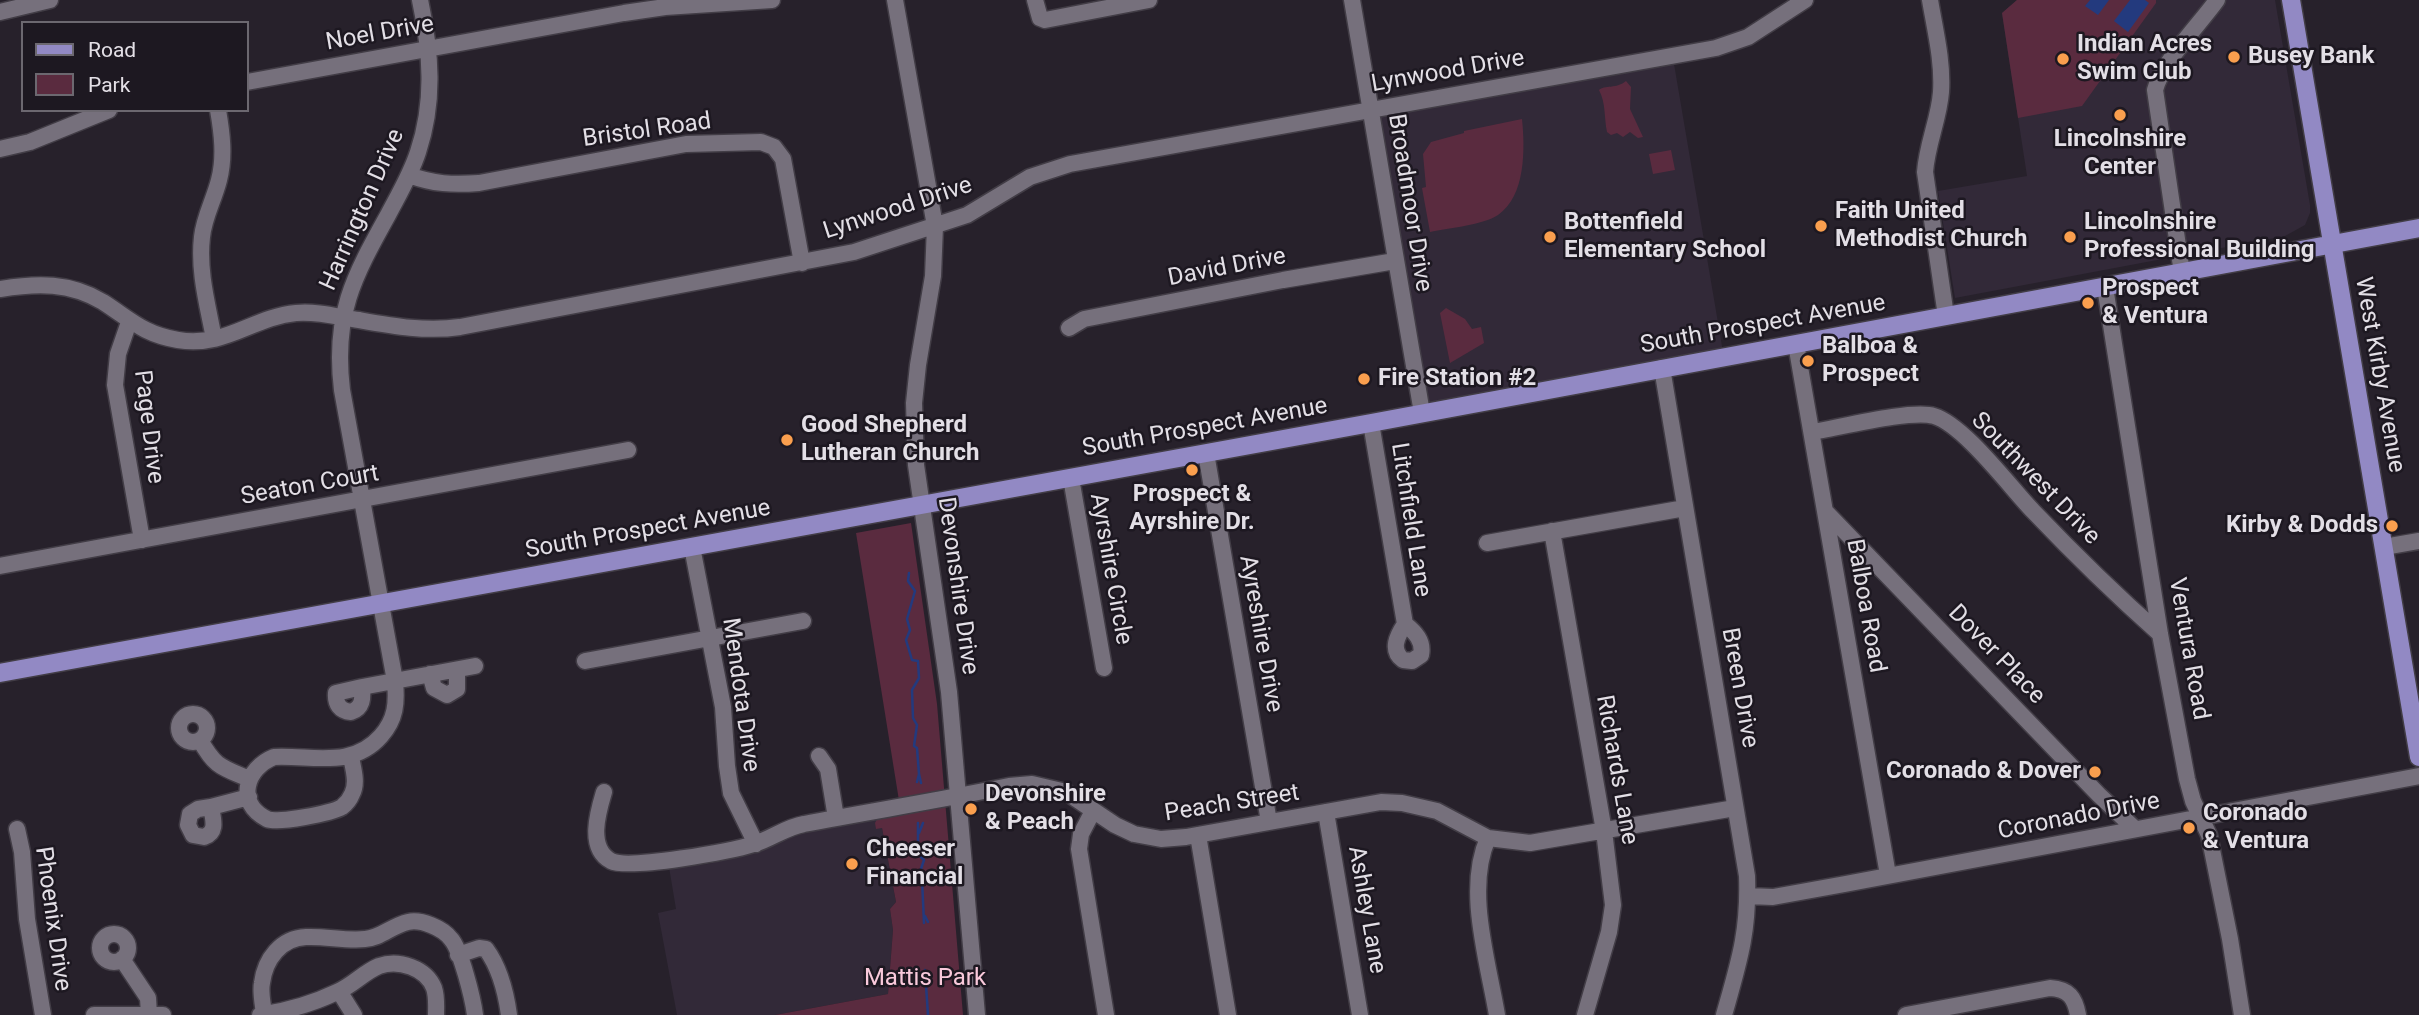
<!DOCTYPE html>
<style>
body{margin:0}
#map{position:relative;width:2419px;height:1015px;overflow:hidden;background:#27212b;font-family:Roboto,sans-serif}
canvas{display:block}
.legend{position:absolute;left:21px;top:21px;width:228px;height:91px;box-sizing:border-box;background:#1d1821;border:2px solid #6c6870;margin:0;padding:9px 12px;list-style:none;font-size:21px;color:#e3dfe6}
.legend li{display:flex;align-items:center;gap:14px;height:35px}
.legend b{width:35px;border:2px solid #6c6870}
</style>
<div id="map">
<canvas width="2419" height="1015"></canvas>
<ul class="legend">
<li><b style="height:9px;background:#9289c4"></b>Road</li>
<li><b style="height:19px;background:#5a2b3f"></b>Park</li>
</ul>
</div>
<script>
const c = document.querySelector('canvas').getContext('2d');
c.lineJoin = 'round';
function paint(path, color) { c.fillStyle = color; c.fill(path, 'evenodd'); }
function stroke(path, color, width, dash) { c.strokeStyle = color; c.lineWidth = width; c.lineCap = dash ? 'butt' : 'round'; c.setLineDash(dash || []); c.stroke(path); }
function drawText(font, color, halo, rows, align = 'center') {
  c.font = font + ' Roboto,sans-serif'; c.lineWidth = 5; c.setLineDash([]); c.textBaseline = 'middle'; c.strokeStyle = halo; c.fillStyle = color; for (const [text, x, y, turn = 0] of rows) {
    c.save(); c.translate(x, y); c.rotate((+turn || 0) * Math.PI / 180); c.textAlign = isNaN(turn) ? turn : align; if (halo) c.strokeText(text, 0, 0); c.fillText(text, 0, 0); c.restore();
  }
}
paint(new Path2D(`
 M2017 0H2275L2310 205V213L2305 225 2285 236 1955 298 1938 191 2027 176 2002 13Z
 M1673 58 1724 358 1425 410 1376 114Z
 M901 813 882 828 896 902 890 909 893 930 888 994 775 1015H677L658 913 676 909 669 867 708 864 747 855 803 831Z`), '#322938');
paint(new Path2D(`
 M2017 0H2156V3L2082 106 2018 118 2002 13Z
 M1626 81 1631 87 1630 109 1643 137 1638 138 1630 132 1623 137 1617 133 1611 135 1607 132C1604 118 1606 103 1599 90 1604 85 1617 89 1626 81Z
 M1522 119C1525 148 1526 196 1498 215 1483 225 1449 228 1430 232L1422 188 1426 187 1423 154 1431 142 1464 133V131Z
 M1671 150 1675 170 1653 174 1649 154Z
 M1446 308 1465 319 1472 329 1481 327 1484 343 1450 363 1440 313Z
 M911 523 937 704 963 1015H775L888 994 893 930 890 909 896 902 882 828 876 829 875 823 878 817 901 813 856 533Z`), '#5a2b3f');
paint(new Path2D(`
 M2090 0H2109L2098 15 2085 6Z
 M2130 0H2145L2149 3 2128 32 2114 21Z`), '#233a7e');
stroke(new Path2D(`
 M909 573 908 581 915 591 907 619 910 630 906 640 912 660 918 661 919 678 912 690 913 718 917 725 914 746 917 748 919 774 917 782
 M919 774 921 783
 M918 823V854L924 860 919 875 922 879 924 923
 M919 833 923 823
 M925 916 928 922
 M925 970 928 1015`), '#233a7e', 2.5);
const minor = new Path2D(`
 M895 0 935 226 933 276 918 365 914 403 916 465 949 692 977 1015
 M1035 0 1040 18 1045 20 1149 0
 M1352 0 1422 413
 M1930 0C1935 30 1943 61 1941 92 1939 119 1927 144 1925 172L1946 316
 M0 12 50 0
 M247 82 624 13 665 7 772 0
 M0 149 30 142 109 110
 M409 175C433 184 453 185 479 183L686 144 761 142 774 147 783 159 802 263
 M2182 273 2155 90C2162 62 2200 24 2217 0
 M2105 287 2160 634 2187 779 2193 801 2209 835 2230 939 2242 1015
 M0 289C37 283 70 282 103 302 131 320 143 334 178 340 225 348 253 317 296 313 318 311 338 317 359 320 393 326 426 332 460 327L854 252 967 215 1030 177 1070 164 1716 48 1748 37 1805 0
 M129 322 118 354 115 385 142 540
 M1069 328 1084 319 1283 280 1395 261
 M214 339C208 306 198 272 202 237 204 217 214 200 219 180 225 157 222 133 218 110
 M1796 344 1888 875
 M1662 368 1747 876C1749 932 1739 962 1724 1015
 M1371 423 1405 624
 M1812 432C1838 428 1912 409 1934 416 1964 425 2010 487 2033 511 2074 554 2116 595 2160 634
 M1206 453 1269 822
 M1071 478 1104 668
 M1825 511 2099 795 2135 829
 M1552 531 1604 831 1613 905 1609 932 1585 1015
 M1487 543 1685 508
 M692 547 723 707 727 766 731 793 756 844
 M2384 547 2419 541
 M0 566 628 450
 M1405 624C1415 632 1424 641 1421 655L1412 661 1403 660C1390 650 1397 636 1405 624Z
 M585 661 803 621
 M430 674 434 688 447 695 457 689V670
 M362 687 475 666
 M362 687C363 698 363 708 351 712 340 711 335 704 336 693Z
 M179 728a14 14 0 1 1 28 0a14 14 0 1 1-28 0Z
 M200 740C215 767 221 767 249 779
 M819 756 828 769 836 818
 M351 757C353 768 358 783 352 794 350 799 346 804 342 807 332 813 277 824 267 819 235 803 246 768 274 757 313 755 352 769 381 736 396 719 397 703 395 681L342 390C333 315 353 278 388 215 399 194 411 174 418 152 435 101 431 52 420 0
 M604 792C598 812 587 848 611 861 629 870 732 851 754 844 771 839 786 827 804 824 872 811 941 800 1009 786L1032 784 1066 792 1115 825 1134 834 1161 839 1186 837 1381 802 1402 803 1437 811 1488 838 1530 843 1735 808
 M211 807C213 819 218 832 204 837L193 835 188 825 190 814 198 809Z
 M211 807 249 797
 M1093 811 1081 834 1079 849 1106 1015
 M1326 812 1360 1015
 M17 829 22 852 27 919 43 1015
 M1198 835 1228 1015
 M1488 838C1465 889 1488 961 1497 1015
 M1748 896 1773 897 1845 884 2419 776
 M100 948a14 14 0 1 1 28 0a14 14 0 1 1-28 0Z
 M458 955 479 948 486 949C500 968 506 993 509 1015
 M122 959 148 998 149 1015
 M339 991 354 1015
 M264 1014C263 1004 260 992 262 983 265 959 281 938 306 937 326 936 345 941 365 939 381 938 391 926 408 922 421 919 443 928 451 939 461 950 473 999 475 1015
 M94 1015H163
 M260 1015C287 1011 312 1004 337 992 352 986 364 972 379 966 399 959 426 968 434 988 437 997 436 1006 436 1015
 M1906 1015 2050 988C2069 989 2075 998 2078 1015`);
const major = new Path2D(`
 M2291 0 2419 757
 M0 673 1371 423 2419 228`);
stroke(minor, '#423d46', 19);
stroke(major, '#423d46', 21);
stroke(minor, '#76707c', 16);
stroke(major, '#9289c4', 18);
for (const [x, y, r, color] of [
 [2234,57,7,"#fa9f4e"],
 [2063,59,7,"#fa9f4e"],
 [2120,115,7,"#fa9f4e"],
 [1821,226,7,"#fa9f4e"],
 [1550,237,7,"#fa9f4e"],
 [2070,237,7,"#fa9f4e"],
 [2088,303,7,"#fa9f4e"],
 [1808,361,7,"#fa9f4e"],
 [1364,379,7,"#fa9f4e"],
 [787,440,7,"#fa9f4e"],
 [1192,470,7,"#fa9f4e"],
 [2392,526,7,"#fa9f4e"],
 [2095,772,7,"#fa9f4e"],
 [971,809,7,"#fa9f4e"],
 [2189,828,7,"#fa9f4e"],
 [852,864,7,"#fa9f4e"]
]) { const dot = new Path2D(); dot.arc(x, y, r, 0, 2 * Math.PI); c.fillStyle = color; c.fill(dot); stroke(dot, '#1d1821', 2.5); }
drawText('24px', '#e3dfe6', '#1d1821', [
 ["Noel Drive",380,34,-10],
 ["Lynwood Drive",1448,72,-10],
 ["Bristol Road",647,131,-8],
 ["Broadmoor Drive",1409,203,81],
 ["Lynwood Drive",898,209,-18],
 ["Harrington Drive",363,210,-66],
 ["David Drive",1227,268,-11],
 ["South Prospect Avenue",1763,325,-10],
 ["West Kirby Avenue",2379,375,80],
 ["Page Drive",148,427,83],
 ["South Prospect Avenue",1205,428,-10],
 ["Southwest Drive",2035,479,46],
 ["Seaton Court",310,486,-10],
 ["Litchfield Lane",1410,520,81],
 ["South Prospect Avenue",648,530,-10],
 ["Ayrshire Circle",1110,569,80],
 ["Devonshire Drive",957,586,82],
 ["Balboa Road",1865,606,80],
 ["Ayreshire Drive",1260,634,80],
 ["Ventura Road",2188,649,80],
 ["Dover Place",1996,655,46],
 ["Breen Drive",1739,688,80],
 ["Mendota Drive",740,695,82],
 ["Richards Lane",1616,770,80],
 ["Peach Street",1232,804,-9],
 ["Coronado Drive",2079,817,-11],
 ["Ashley Lane",1366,910,80],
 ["Phoenix Drive",52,919,82]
]);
drawText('bold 24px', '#e3dfe6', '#1d1821', [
 ["Indian Acres",2077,45],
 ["Swim Club",2077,73],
 ["Busey Bank",2248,57],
 ["Lincolnshire",2120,140,"center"],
 ["Center",2120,168,"center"],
 ["Faith United",1835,212],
 ["Methodist Church",1835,240],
 ["Bottenfield",1564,223],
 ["Elementary School",1564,251],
 ["Lincolnshire",2084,223],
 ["Professional Building",2084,251],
 ["Prospect",2102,289],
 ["& Ventura",2102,317],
 ["Balboa &",1822,347],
 ["Prospect",1822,375],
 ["Fire Station #2",1378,379],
 ["Good Shepherd",801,426],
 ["Lutheran Church",801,454],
 ["Prospect &",1192,495,"center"],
 ["Ayrshire Dr.",1192,523,"center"],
 ["Kirby & Dodds",2378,526,"right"],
 ["Coronado & Dover",2081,772,"right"],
 ["Devonshire",985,795],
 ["& Peach",985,823],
 ["Coronado",2203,814],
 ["& Ventura",2203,842],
 ["Cheeser",866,850],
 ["Financial",866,878]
], 'left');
drawText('24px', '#f9c9db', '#1d1821', [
 ["Mattis Park",925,979]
]);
</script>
